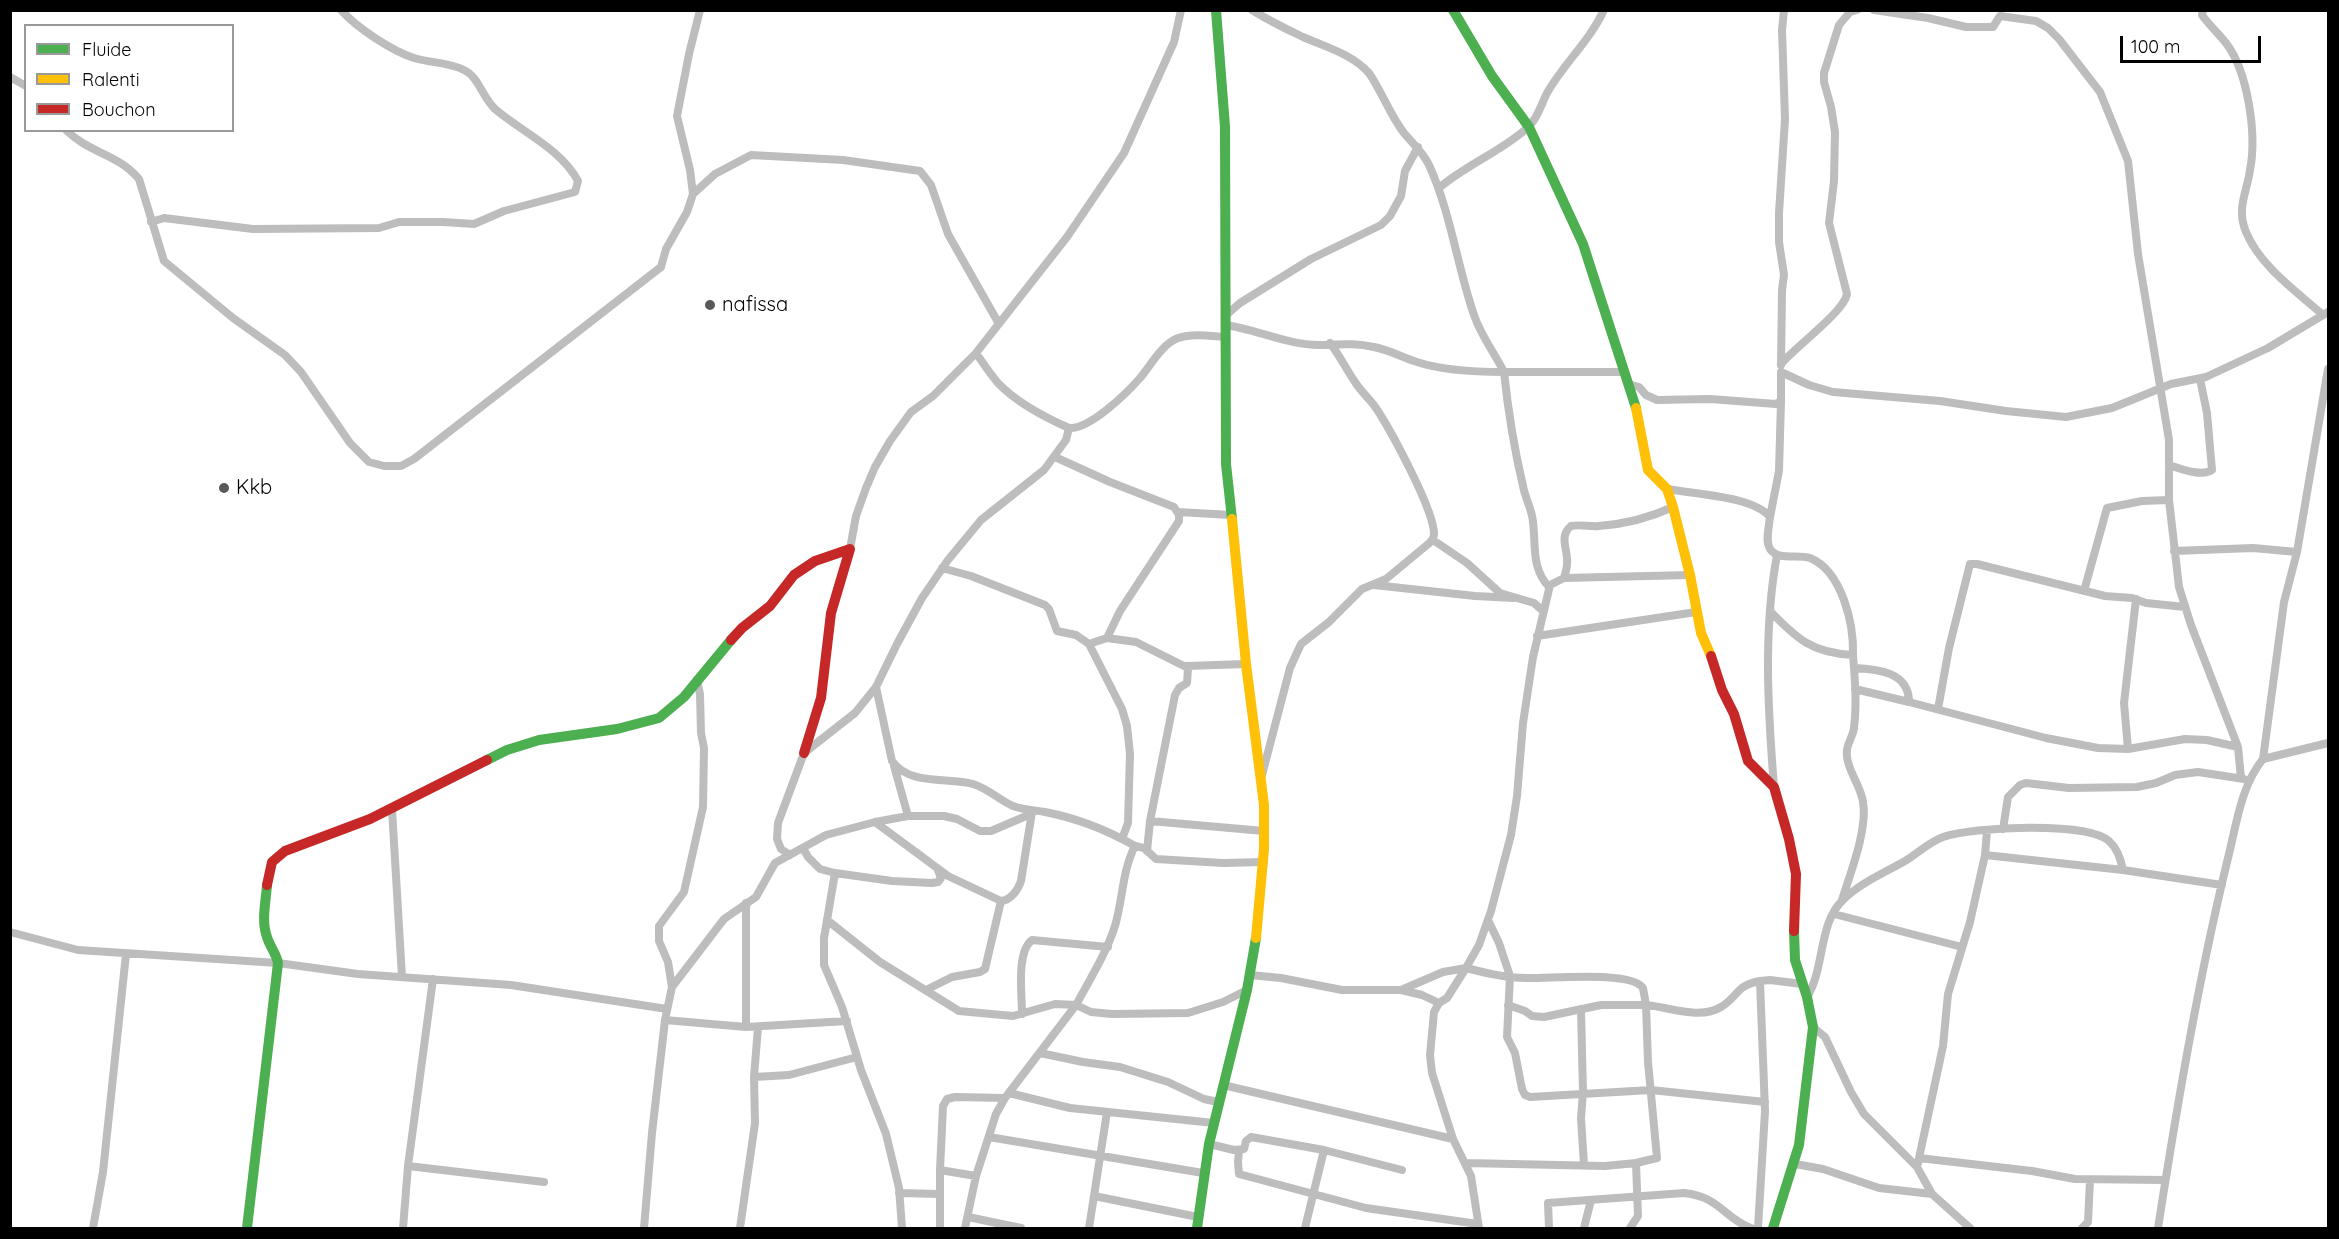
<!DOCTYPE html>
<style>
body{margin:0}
#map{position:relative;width:2339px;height:1239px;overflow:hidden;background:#fff;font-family:Quicksand,sans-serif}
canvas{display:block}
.frame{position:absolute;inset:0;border:12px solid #000;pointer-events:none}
.legend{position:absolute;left:24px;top:24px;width:210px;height:108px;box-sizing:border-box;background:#fff;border:2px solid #999;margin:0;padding:8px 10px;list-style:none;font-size:18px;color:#000}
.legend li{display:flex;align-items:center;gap:12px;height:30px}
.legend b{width:30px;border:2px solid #999}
.scale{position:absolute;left:2120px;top:36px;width:141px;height:27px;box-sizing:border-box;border:3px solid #000;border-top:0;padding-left:8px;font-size:18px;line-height:21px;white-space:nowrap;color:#000;-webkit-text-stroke:4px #fff;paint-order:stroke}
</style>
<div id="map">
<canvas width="2339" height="1239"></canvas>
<div class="frame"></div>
<ul class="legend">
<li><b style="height:8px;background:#4caf50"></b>Fluide</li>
<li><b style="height:8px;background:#ffc107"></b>Ralenti</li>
<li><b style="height:8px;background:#c62828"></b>Bouchon</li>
</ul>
<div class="scale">100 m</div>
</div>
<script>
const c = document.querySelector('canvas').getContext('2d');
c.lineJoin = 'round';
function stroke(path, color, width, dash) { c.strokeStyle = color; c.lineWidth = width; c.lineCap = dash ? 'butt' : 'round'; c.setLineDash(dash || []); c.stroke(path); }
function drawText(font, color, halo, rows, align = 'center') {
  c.font = font + ' Quicksand,sans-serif'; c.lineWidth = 4.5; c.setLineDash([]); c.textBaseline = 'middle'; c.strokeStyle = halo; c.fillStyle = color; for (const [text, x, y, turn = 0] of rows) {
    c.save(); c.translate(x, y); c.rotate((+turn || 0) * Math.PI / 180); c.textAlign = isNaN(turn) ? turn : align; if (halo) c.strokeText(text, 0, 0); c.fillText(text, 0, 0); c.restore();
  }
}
stroke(new Path2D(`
 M1252 10C1268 20 1286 29 1303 37 1326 47 1352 54 1369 73 1382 92 1390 115 1404 133 1413 144 1423 152 1429 165 1451 213 1457 266 1474 315 1481 336 1494 352 1504 372H1624
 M1874 10 1928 18 1966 27H1993L2000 16 2036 21 2048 28 2059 39 2100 92 2128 161 2138 254 2169 440V500L2179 587 2191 625 2238 747
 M2203 10 2202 15C2209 25 2218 33 2226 43 2248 72 2257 134 2250 170 2247 192 2236 209 2246 232 2260 266 2296 291 2323 315
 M10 77 26 86
 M66 130C90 154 117 153 139 179L164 261 233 318 285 355 301 372 350 443 369 462 384 466H401L414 459 661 267 666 249 687 212 693 194 690 170 677 116 689 54 700 10
 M1439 188C1466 165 1500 152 1526 129 1537 120 1541 105 1547 93 1564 63 1589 42 1604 10
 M693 194 715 174 751 155 843 160 920 171 931 185 948 234 999 324
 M151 222 164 218 253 229 379 228 399 222H443L474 224 504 211 575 192 578 181C561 149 522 132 495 109 482 97 479 77 464 70 449 62 430 63 414 58 392 51 357 28 341 10
 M1225 316 1240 303 1311 259 1381 225 1390 216 1401 196 1405 171 1418 147
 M1225 325C1256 329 1287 345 1319 345 1340 345 1351 342 1374 347 1389 350 1402 357 1417 362 1441 370 1478 372 1504 372 1508 410 1514 448 1523 486 1525 498 1532 509 1533 522 1536 545 1531 568 1549 587
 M1781 364C1795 347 1844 312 1847 294L1829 223 1834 181 1835 132 1831 107 1824 82V73L1839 25 1850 12 1857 10
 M1781 365 1782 290 1784 275 1779 242V213L1785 119 1782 30 1784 10
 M1628 384 1639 387 1646 395 1657 400 1710 399 1776 404 1781 401V372L1809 385 1833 392 1940 401 2006 411 2066 417 2112 408 2171 384 2206 377 2268 348 2328 312
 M1069 428C1089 430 1127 393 1140 378 1151 365 1162 344 1178 338 1192 333 1211 336 1225 337
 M1055 457 1110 482 1174 507 1179 515V521L1120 611 1107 638
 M2169 465C2181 469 2202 477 2212 470L2207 413 2200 379
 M1667 489C1694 494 1753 496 1770 517 1769 527 1765 541 1770 549 1778 561 1798 554 1810 558 1842 571 1854 624 1853 655
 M1178 512 1231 515
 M1770 517 1779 471 1781 401
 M1433 540 1467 563 1500 593 1534 603 1543 611
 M850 549 856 516 866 488 875 467 890 441 911 412 933 396 976 353
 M2174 551 2253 548 2297 552
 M942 568 971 576 1045 605 1049 609 1057 631 1076 635 1089 644 1122 709 1127 726 1130 754 1128 823 1122 839
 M1564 578C1566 572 1568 565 1567 558 1566 546 1560 535 1571 526 1580 524 1590 527 1599 526 1626 524 1649 518 1673 507
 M1374 585 1475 596 1514 598
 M2084 591 2107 508 2142 501 2169 500
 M1770 611C1797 639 1812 653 1853 655 1855 679 1857 704 1854 728 1853 736 1848 742 1847 750 1845 768 1861 785 1863 802 1868 829 1850 874 1842 900
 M1537 636 1696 612
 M1089 644 1107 638 1136 642 1188 668 1187 683 1179 688 1175 695 1150 821
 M1186 666 1246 664
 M1854 668C1878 669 1909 672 1909 702L2046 738 2098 748 2128 749 2185 739 2207 740 2238 747 2241 778
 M876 687 892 761C910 786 947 777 973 784 989 789 999 800 1013 806 1023 810 1035 810 1045 812 1076 818 1107 830 1135 846
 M1855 689 1909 702
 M1938 709 1949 648 1970 564H1977L2105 596 2132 598 2146 603 2185 607
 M2128 749 2124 703 2136 599
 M2263 759 2328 743
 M894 766 908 816
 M1262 775 1290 668 1301 644 1329 622 1362 589 1386 579 1427 545C1431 542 1434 539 1434 534 1434 510 1392 433 1378 411 1372 401 1362 393 1355 382 1346 369 1340 356 1330 343
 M1774 787C1768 711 1763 630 1777 555
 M392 809 402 977
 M875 822 948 876 1001 901C1011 900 1018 890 1021 881L1032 812
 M2003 829 2008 797 2020 785 2026 783 2069 788 2137 787 2156 783 2175 775 2198 772 2244 779
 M1987 831 1985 855 2123 870 2222 885
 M803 848 808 857 820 869 835 873 892 881 932 883 938 882 941 878 938 870
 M1147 851 1150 821 1264 831
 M790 855 781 849 777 839 778 823 804 753 855 713 876 687 897 644 922 598 948 560 981 520 1044 470 1066 440 1069 428C1044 417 1017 403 998 383 990 374 983 363 976 353L1067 237 1124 153 1174 42 1181 10
 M835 873 824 938V965L842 1007 861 1070 886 1134 899 1188 902 1228
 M746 903V1027
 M1834 914 1962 947
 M827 920 880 962 959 1011 1013 1016 1055 1004 1076 1005C1090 979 1106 954 1115 926 1123 899 1122 871 1135 846L1144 848 1156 859 1223 863 1264 862
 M1488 920 1499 943 1510 976 1507 1037 1515 1053 1522 1089 1525 1095 1530 1097 1651 1090 1765 1102
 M10 932 78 950 278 963 358 974 511 985 667 1009
 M1250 975 1281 978 1342 990H1401L1422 995 1439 1003
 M672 987 724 919 756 897 775 863 826 835 875 822 908 816H944L957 819 980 831H991L1031 814
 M926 990 952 977 980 972 985 969 1001 901
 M1401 990 1443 972 1466 968 1479 945 1491 911 1511 835 1517 796 1523 723 1533 657 1550 585 1564 578 1690 575
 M1807 997C1825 969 1818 923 1843 900 1860 883 1884 873 1905 861 1917 854 1929 842 1943 837 1973 827 2086 821 2109 841 2117 848 2121 860 2123 870
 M1581 1009 1583 1092 1581 1118 1584 1165
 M1022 1014C1022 995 1016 952 1032 940L1108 947
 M665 1020 746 1027 847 1021
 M1813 1027 1825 1037 1851 1092 1864 1114 1917 1167 1932 1194 1970 1228
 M1040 1053 1083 1062 1120 1067 1168 1082 1204 1099 1218 1102
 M754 1077 789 1075 857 1057
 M1223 1085 1453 1139
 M1009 1093 1070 1108 1214 1123
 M989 1137 1203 1173
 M1209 1144 1234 1150 1244 1149 1246 1141 1251 1137 1324 1150 1402 1170
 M1239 1151 1238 1162 1239 1174 1366 1208 1478 1224
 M1919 1158 1943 1046 1948 994 1970 922 1985 855
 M1466 1163 1605 1166 1636 1163 1657 1158 1648 1062 1646 1005H1601L1544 1017 1532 1016 1525 1011 1508 1005
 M1918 1163 1919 1158 2032 1171 2075 1179 2165 1180
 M1795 1164 1823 1169 1879 1188 1932 1194
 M408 1166 544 1182
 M940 1170 976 1176
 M899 1193 940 1194
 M1094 1196 1198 1217
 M968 1217 1021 1228
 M93 1228 103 1172 126 954
 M403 1228 408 1166 433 979
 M644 1228 652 1133 665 1020 672 987 668 962 659 941V926L684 892 703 807 704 748 701 733 700 694 697 680
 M740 1228 755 1123 754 1077 758 1027
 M940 1228V1170L943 1106 947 1099 955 1097 1005 1098
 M965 1228 976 1176 996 1114 1005 1098 1076 1005 1091 1012 1112 1014 1188 1013 1223 1002 1247 990
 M1089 1228 1107 1112
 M1305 1228 1324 1150
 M1479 1228 1471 1176 1453 1139 1432 1073 1430 1055 1434 1012 1439 1003 1447 998 1466 968C1486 973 1506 978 1526 978 1547 979 1632 970 1643 988L1646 1005C1669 1007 1700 1020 1721 1007 1738 997 1736 985 1760 981
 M1549 1228 1548 1203 1684 1193C1721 1197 1723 1218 1751 1228
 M1584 1228 1591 1200
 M1630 1228 1638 1216 1636 1163
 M1758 1228 1765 1111 1760 981 1770 980 1802 984
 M2082 1228 2088 1222 2090 1180
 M2158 1228C2177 1106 2198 982 2227 862 2236 828 2240 787 2263 759L2284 602 2297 552 2328 369`), '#bdbdbd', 8);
stroke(new Path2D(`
 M1216 10 1225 127 1226 464 1232 519
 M1453 10 1492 76 1529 127 1583 244 1636 408
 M487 760 507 750 539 740 617 729 659 718 684 697 731 640
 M247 1228 278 963C276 953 270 947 267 937 261 921 266 901 267 885
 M1197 1228 1209 1144 1247 990 1256 938
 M1773 1228 1799 1145 1813 1027 1807 997 1795 960 1794 931`), '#4caf50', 10);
stroke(new Path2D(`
 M1636 408 1648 470 1667 489 1673 507 1690 575 1701 633 1711 656
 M1232 519 1246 664 1264 805V849L1256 938`), '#ffc107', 10);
stroke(new Path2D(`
 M731 640 742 628 770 606 794 575 815 561 850 549 831 613 821 698 804 753
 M1711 656 1722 690 1734 714 1748 761 1774 787 1789 839 1796 874 1794 931
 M267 885 272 862 285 851 370 819 487 760`), '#c62828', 10);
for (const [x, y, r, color] of [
 [710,305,6,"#595959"],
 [224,488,6,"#595959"]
]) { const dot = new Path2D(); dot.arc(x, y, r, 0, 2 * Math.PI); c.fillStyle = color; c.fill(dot); stroke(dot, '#fff', 2); }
drawText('20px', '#000', '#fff', [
 ["nafissa",722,305],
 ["Kkb",236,488]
], 'left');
</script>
